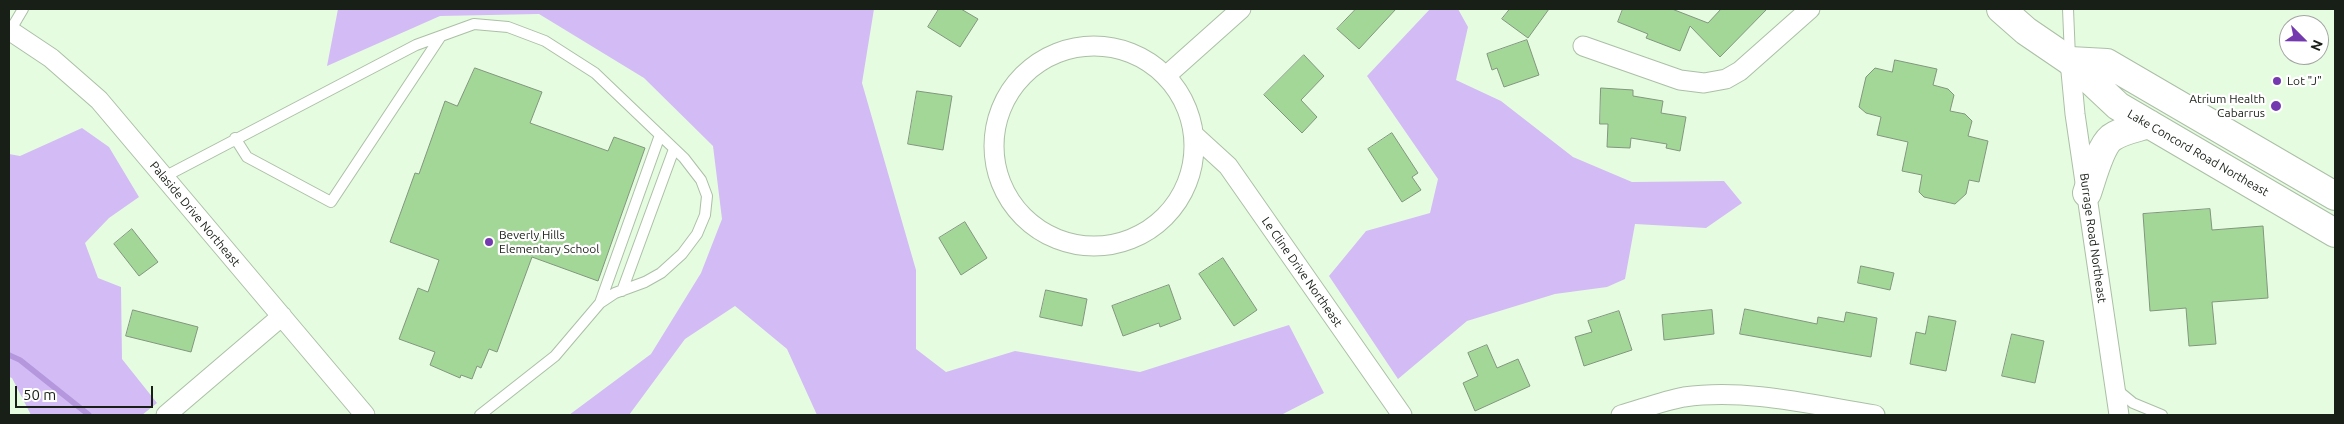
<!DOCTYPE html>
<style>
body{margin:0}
#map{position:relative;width:2344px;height:424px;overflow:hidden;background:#e6fce1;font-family:Ubuntu,sans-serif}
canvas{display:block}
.frame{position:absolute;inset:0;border:10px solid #181f16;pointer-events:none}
.north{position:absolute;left:2279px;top:15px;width:50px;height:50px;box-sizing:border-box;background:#fff;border:1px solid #a3a5a2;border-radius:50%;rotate:113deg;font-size:14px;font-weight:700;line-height:20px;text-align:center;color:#181f16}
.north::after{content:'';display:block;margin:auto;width:18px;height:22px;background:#7439af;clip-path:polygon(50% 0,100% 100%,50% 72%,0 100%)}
.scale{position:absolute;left:15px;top:386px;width:138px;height:22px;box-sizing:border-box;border:2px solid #181f16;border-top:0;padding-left:6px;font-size:15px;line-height:18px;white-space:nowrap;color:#181f16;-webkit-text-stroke:4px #fff;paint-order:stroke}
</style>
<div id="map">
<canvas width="2344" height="424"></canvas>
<div class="frame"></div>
<div class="north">N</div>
<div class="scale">50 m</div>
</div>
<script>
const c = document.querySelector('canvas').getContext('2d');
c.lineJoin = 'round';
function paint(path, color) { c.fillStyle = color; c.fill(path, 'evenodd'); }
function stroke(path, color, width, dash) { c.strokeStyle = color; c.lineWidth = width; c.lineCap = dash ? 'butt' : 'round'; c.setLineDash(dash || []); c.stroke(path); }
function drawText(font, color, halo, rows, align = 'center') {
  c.font = font + ' Ubuntu,sans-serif'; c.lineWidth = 4.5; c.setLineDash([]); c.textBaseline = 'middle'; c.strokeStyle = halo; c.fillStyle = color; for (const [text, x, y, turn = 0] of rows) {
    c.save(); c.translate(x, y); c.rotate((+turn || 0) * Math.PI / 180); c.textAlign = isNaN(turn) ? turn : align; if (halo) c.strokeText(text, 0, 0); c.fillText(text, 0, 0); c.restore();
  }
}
paint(new Path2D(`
 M338 9H874L862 83 916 270V349L946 372 1015 351 1140 372 1289 325 1324 393 1281 415H817L787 349 735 306 685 339 629 415H569L651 354 701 273 722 219 713 146 644 78 539 14 440 16 327 66Z
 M1430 9H1458L1468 27 1456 80 1501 101 1573 157 1632 182 1724 181 1742 203 1706 228 1635 224 1625 279 1607 287 1555 294 1467 321 1398 379 1329 276 1366 231 1430 213 1438 179 1367 76Z
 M82 128 109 147 139 197 109 218 85 243 98 278 121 287 122 359 157 403 142 415H31L12 378 9 377V154L20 156Z`), '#d3bcf5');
stroke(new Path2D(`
 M9 355 20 360 89 415`), '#b497dc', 5.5);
const building = new Path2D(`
 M939 9H961L978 19 960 47 928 27Z
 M1356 9H1396L1359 49 1337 29Z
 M1510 9H1549L1528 38 1502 19Z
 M1623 9H1672L1708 23 1721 9H1767L1720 57 1690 26 1680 51 1646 38 1648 34 1618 22Z
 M1527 40 1539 75 1504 87 1497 68 1492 70 1487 54Z
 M1304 55 1324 76 1301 100 1317 117 1302 133 1264 95Z
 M1895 60 1937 69 1933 85 1948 89 1954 95 1950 111 1965 114 1972 121 1968 136 1988 141 1979 182 1969 180 1966 194 1955 204 1924 197 1919 192 1922 175 1902 171 1908 142 1877 135 1881 117 1866 113 1859 107 1866 77 1875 68 1892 72Z
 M475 68 542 92 530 123 608 151 614 137 645 148 598 281 532 257 497 352 489 349 481 368 477 366 472 379 461 375 460 378 430 365 435 352 399 339 418 288 428 292 439 260 390 242 415 173 419 174 445 101 457 106Z
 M1601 88 1633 90V96L1663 101 1661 113 1686 117 1680 151 1666 148 1667 144 1631 138 1630 148 1607 147 1608 124H1600Z
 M917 91 952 96 943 150 908 144Z
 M1392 133 1418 173 1412 177 1421 190 1402 202 1368 149Z
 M2210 209 2212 230 2263 226 2268 298 2212 302 2216 344 2189 346 2186 308 2150 311 2143 214Z
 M965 222 987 258 961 275 939 238Z
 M132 229 158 262 139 276 114 244Z
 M1223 258 1257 310 1234 326 1199 274Z
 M1861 266 1894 273 1890 290 1858 283Z
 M1169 285 1181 319 1160 327 1159 323 1123 336 1112 306Z
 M1046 290 1087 299 1082 326 1040 317Z
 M1745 309 1817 324 1818 317 1844 322 1846 312 1877 318 1871 357 1740 334Z
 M133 310 198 327 191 352 126 336Z
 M1712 310 1714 334 1664 340 1662 315Z
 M1619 311 1632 350 1584 366 1575 337 1592 332 1588 321Z
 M1929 316 1956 321 1946 371 1910 364 1916 332 1925 334Z
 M2012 334 2044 341 2035 383 2002 376Z
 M1487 345 1497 368 1518 359 1530 386 1475 411 1463 383 1478 376 1468 353Z`);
paint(building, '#a3d797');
stroke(building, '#82967e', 1);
const service = new Path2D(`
 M2068 9 2070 57
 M10 31 23 9
 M235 138 247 157 331 202 441 36
 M164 177 416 45 474 24 508 27 545 41 595 73 684 158 701 180 707 196 705 215 697 234 682 254 661 273 645 282 615 293 600 303 555 356 480 415
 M622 291 674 149
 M600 303 660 135
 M2116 389 2133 403 2162 415`);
const minor = new Path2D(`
 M9 30 51 58 99 100 365 415
 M994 146a100 100 0 1 1 200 0a100 100 0 1 1-200 0Z
 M1583 46 1680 80 1704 83 1726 79 1740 71 1810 9
 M2070 61 2075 114 2119 415
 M1167 75 1241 9
 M1194 135 1228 166 1402 415
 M166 415 282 316
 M1621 415C1642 409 1663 401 1684 397 1747 388 1813 405 1875 415`);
const secondary = new Path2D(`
 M2001 9 2026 31 2070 61 2118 106 2335 233
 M2070 61 2107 63 2335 196
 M2087 193C2092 179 2100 147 2111 138 2122 130 2137 128 2149 124`);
stroke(service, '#abbfa6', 12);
stroke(minor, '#abbfa6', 21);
stroke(secondary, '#abbfa6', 30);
stroke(service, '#fff', 10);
stroke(minor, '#fff', 19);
stroke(secondary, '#fff', 28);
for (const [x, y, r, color] of [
 [2277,81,5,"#7439af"],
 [2276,106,6,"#7439af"],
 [489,242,5,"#7439af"]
]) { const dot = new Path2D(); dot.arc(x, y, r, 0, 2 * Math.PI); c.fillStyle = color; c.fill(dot); stroke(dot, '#fff', 2); }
drawText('12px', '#181f16', '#fff', [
 ["Lot \"J\"",2287,81],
 ["Atrium Health",2265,99,"right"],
 ["Cabarrus",2265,113,"right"],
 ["Beverly Hills",499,235],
 ["Elementary School",499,249]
], 'left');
drawText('12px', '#181f16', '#fff', [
 ["Lake Concord Road Northeast",2198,153,30],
 ["Palaside Drive Northeast",195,214,50],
 ["Burrage Road Northeast",2093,238,82],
 ["Le Cline Drive Northeast",1302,272,55]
]);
</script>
